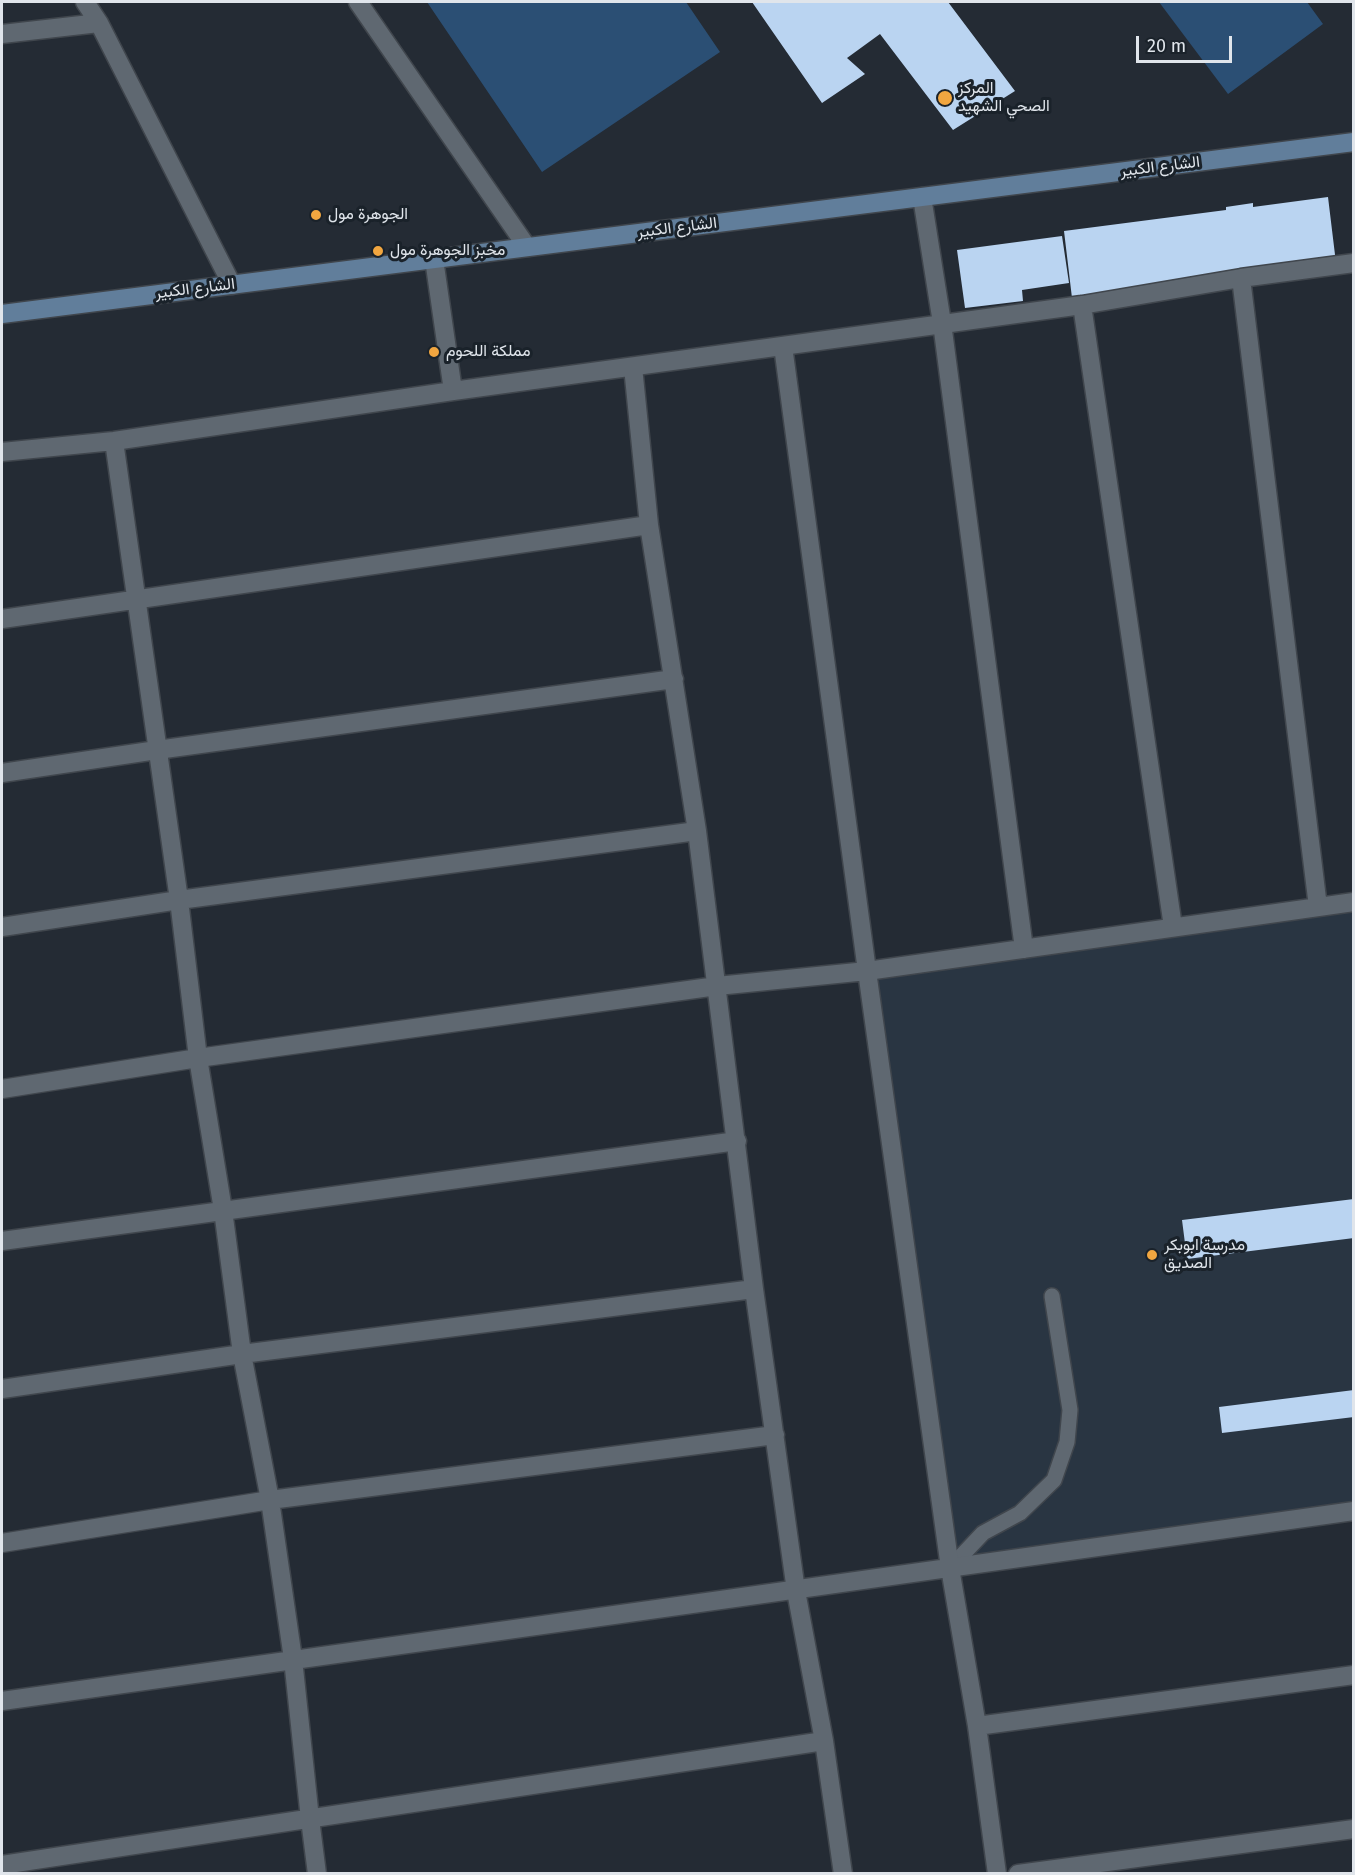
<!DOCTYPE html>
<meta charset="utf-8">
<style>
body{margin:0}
#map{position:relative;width:1355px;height:1875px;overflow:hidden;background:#242b34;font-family:"Fira Sans",sans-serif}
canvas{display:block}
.frame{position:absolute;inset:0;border:3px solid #e0e5eb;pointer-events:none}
.scale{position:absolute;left:1136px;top:36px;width:96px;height:27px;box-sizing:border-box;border:3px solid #e0e5eb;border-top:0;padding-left:8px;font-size:18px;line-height:21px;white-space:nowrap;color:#e0e5eb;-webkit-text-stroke:4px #1a222a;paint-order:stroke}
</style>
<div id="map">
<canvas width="1355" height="1875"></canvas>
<div class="frame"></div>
<div class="scale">20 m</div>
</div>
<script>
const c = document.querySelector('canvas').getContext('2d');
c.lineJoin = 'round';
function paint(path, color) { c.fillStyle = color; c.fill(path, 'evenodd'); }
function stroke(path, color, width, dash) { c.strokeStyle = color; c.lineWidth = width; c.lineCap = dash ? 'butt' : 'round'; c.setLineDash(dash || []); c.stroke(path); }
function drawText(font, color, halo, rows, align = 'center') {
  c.font = font + ' "Fira Sans",Vazirmatn,sans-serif'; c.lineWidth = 6; c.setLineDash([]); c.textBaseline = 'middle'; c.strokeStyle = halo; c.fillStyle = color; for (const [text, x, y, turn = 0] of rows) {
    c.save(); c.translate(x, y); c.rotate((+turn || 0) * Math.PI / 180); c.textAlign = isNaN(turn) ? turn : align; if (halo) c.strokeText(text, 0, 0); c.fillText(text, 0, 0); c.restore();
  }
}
paint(new Path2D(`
 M1353 901V1510L951 1567 867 972Z`), '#293542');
paint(new Path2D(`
 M427 2H686L720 52 542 172Z
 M1159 2H1307L1323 24 1228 94Z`), '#2b4f74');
paint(new Path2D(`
 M752 2H948L1015 91 953 130 880 34 847 58 865 74 822 103Z
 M1328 197 1336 263 1072 298 1064 231 1226 210V207L1253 203V207Z
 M1062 236 1069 283 1022 290 1023 301 965 308 957 250Z
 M1354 1199V1238L1187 1259 1182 1220Z
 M1354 1390V1417L1222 1433 1219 1407Z`), '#bad4f1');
const lane = new Path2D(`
 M950 1568 983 1533 1020 1513 1054 1480 1067 1442 1070 1410 1052 1296`);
const street = new Path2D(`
 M85 2 99 23 232 285
 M358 2 527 247
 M2 34 99 23
 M922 197 942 323 1024 949
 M434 259 453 391
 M1241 278 1318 907
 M1082 305 1173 927
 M783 346 867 971 950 1568 977 1726 997 1874
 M633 367 649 525 697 831 754 1289 796 1591 824 1741 843 1874
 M114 441 179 900 198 1058 223 1210 242 1354 270 1500 293 1659 310 1819 317 1874
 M2 452 114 441 453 391 1082 305 1241 278 1354 263
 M2 619 649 525
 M2 773 157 750 674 679
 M2 927 179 900 697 831
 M2 1089 198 1058 717 986 867 971 1354 902
 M2 1241 737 1141
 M2 1389 242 1354 754 1289
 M2 1543 270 1500 775 1435
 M2 1701 1354 1511
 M977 1726 1354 1675
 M2 1865 824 1741
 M1018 1874 1354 1829`);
const secondary = new Path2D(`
 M2 314 1354 142`);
stroke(lane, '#40464d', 18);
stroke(street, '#40464d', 21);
stroke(secondary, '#40464d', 21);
stroke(lane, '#5f6871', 15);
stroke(street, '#5f6871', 18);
stroke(secondary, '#617e9b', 18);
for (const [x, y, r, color] of [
 [945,98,8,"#f1a640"],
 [316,215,6,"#f1a640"],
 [378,251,6,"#f1a640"],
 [434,352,6,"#f1a640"],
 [1152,1255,6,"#f1a640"]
]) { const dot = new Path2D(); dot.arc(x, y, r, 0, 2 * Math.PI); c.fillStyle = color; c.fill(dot); stroke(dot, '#1a222a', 2); }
drawText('16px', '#e0e5eb', '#1a222a', [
 ["المركز",958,89],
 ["الصحي الشهيد",958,107],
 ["الجوهرة مول",328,215],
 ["مخبز الجوهرة مول",390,251],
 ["مملكة اللحوم",446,352],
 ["مدرسة ابوبكر",1164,1246],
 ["الصديق",1164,1264]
], 'left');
drawText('16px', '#e0e5eb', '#1a222a', [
 ["الشارع الكبير",1160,167,-7],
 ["الشارع الكبير",677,228,-7],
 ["الشارع الكبير",195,289,-7]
]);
</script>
